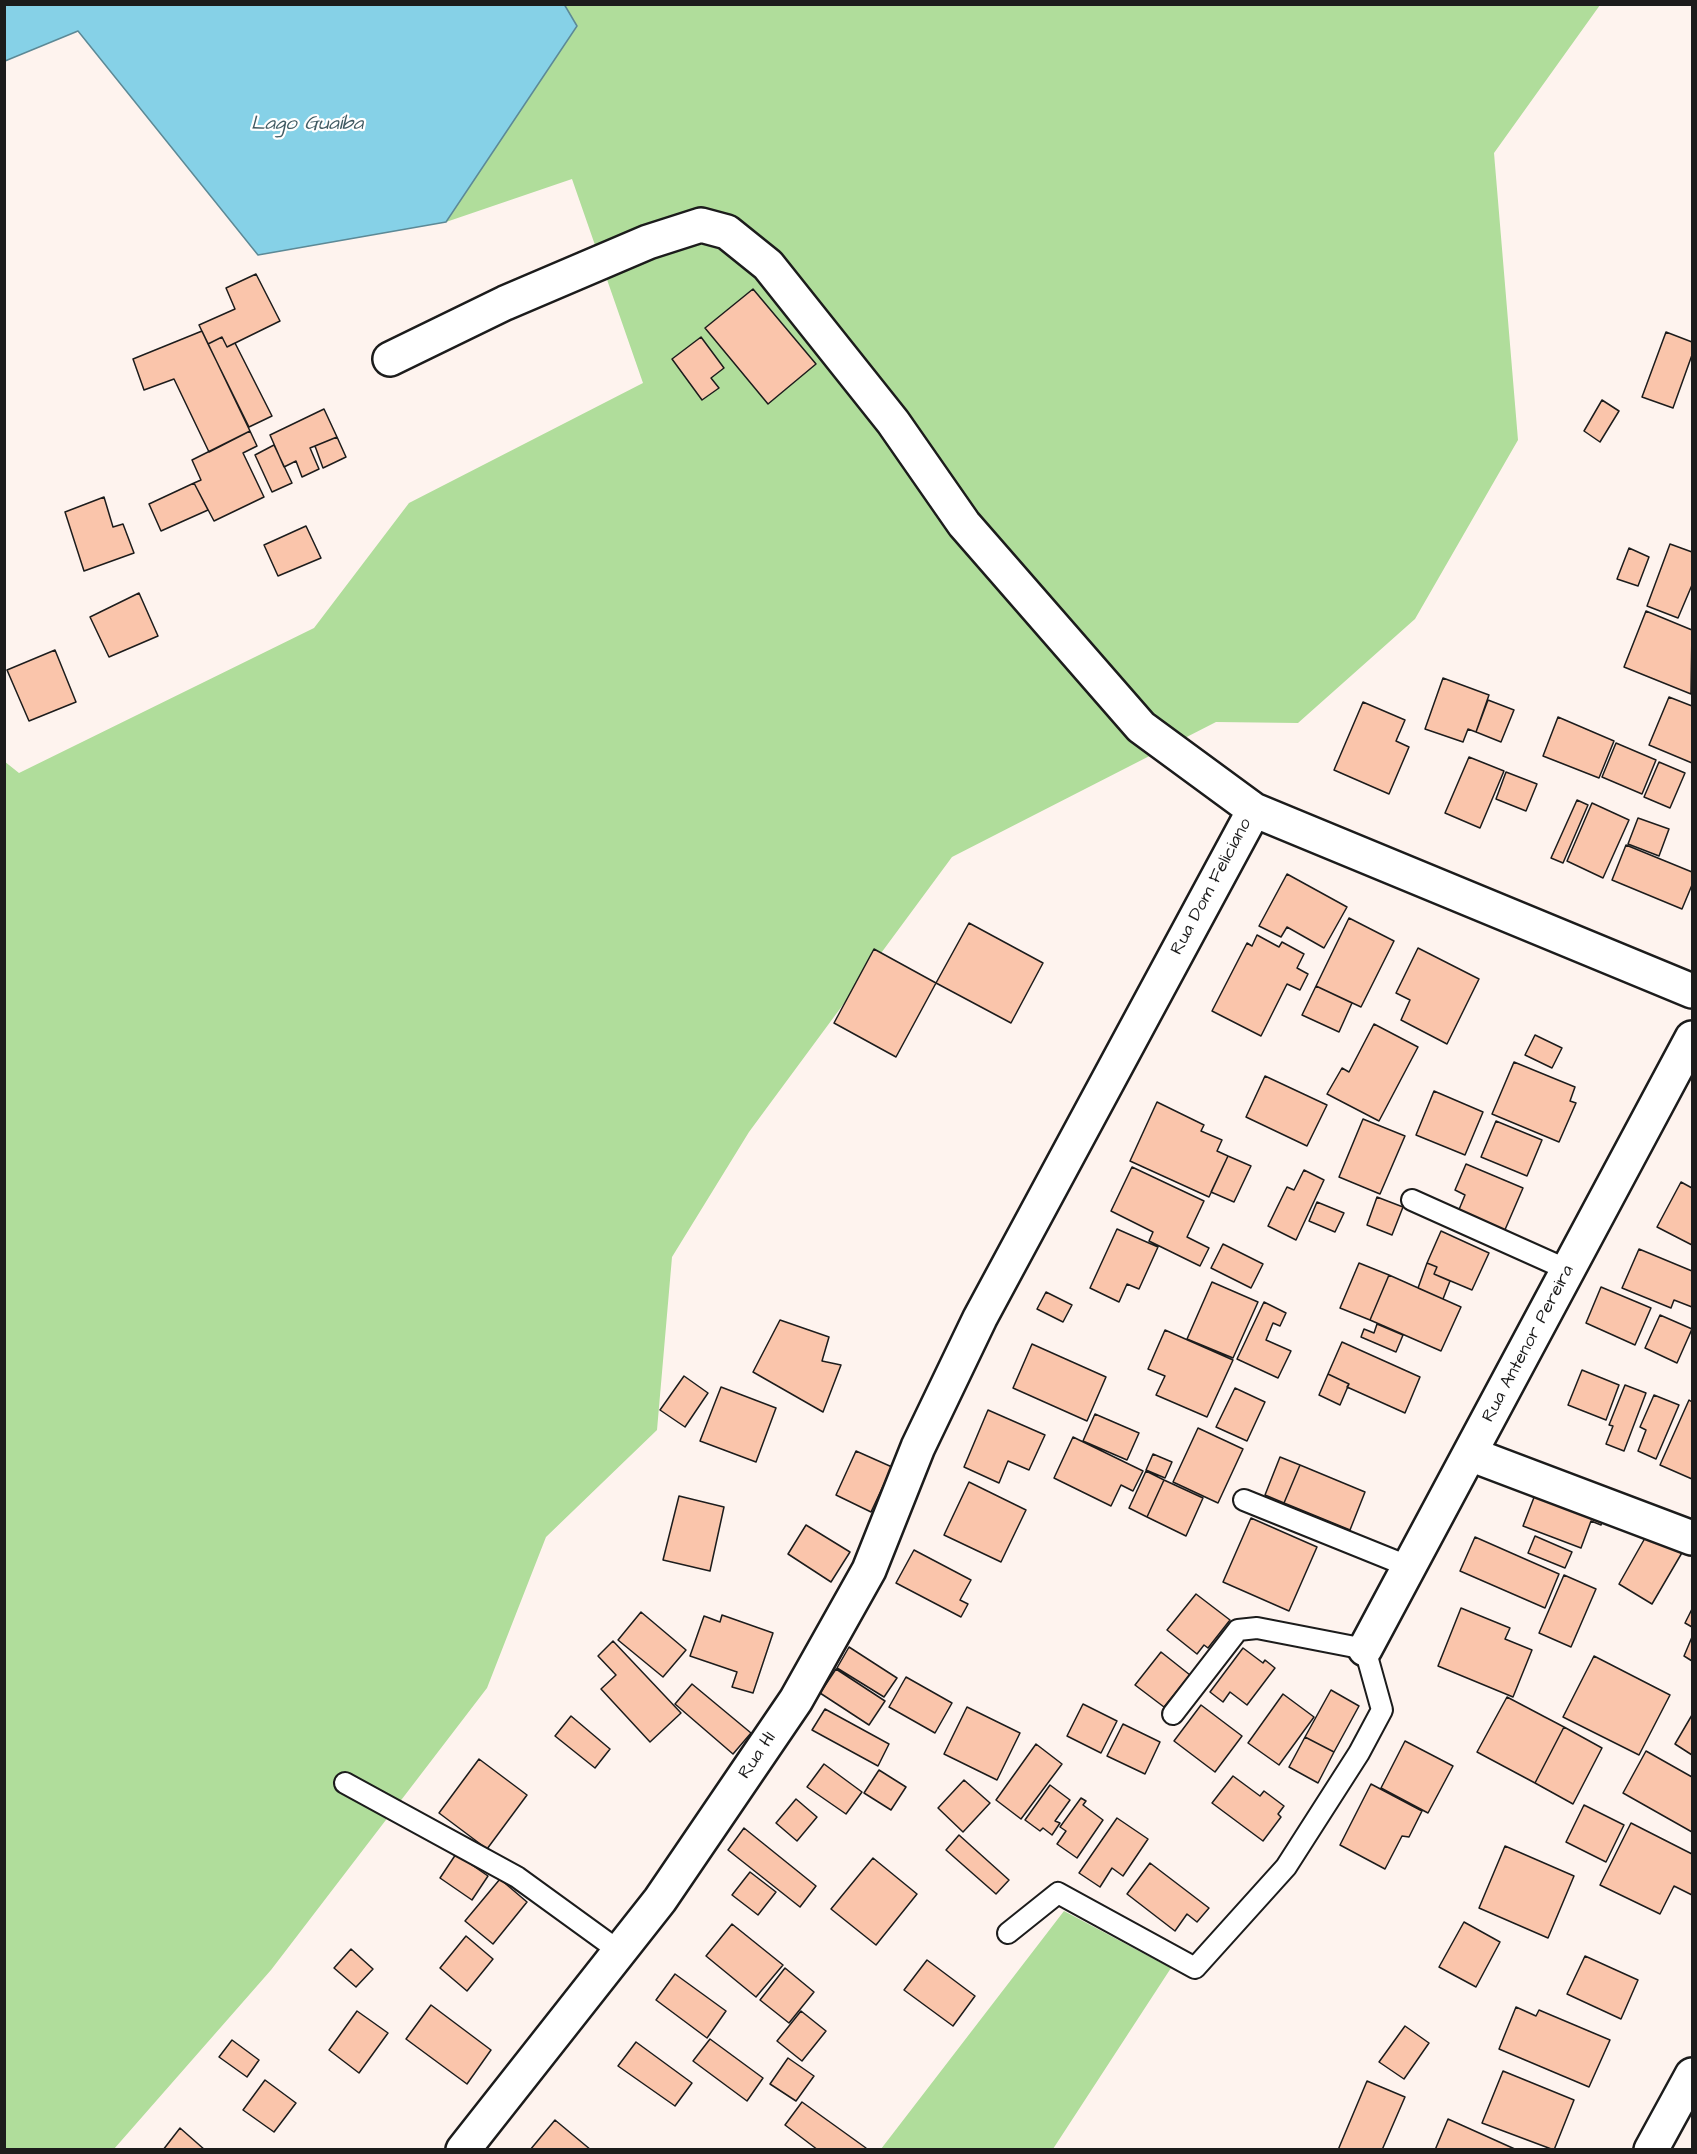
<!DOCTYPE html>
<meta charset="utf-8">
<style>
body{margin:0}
#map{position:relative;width:1697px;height:2154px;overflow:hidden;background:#fef3ee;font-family:"Architects Daughter",sans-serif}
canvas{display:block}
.frame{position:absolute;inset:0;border:6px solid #1c1c1c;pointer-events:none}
</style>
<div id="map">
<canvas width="1697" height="2154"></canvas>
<div class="frame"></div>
</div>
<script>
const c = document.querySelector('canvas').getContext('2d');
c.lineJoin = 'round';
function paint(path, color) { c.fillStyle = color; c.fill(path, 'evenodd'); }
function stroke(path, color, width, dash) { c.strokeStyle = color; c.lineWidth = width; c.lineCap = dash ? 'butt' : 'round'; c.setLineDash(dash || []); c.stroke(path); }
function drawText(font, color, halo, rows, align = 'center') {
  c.font = font + ' "Architects Daughter",sans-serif'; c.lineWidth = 4.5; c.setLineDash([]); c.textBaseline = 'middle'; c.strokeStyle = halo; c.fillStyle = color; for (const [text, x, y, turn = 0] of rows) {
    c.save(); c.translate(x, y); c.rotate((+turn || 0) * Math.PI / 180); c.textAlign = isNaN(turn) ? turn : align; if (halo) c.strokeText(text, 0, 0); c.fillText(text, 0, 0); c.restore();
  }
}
paint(new Path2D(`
 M564 5H1600L1494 153 1518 440 1415 619 1298 723 1216 722 952 857 749 1132 672 1257 657 1430 546 1537 487 1688 271 1970 114 2149H5L4 761 19 773 314 628 409 503 643 383 572 179 446 222 577 26Z
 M1064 1911 1171 1968 1053 2149H881Z`), '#b0dd9b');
const water = new Path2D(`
 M564 4 577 26 446 222 258 255 78 31 5 61V5Z`);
paint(water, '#86d1e7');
stroke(water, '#5c8996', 1.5);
const building = new Path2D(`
 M256 274 280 321 227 347 222 337 208 344 199 325 235 309 226 288Z
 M753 289 816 364 768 404 705 328Z
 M202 331 250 431 209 452 174 379 144 390 133 359Z
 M1666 332 1692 342V355L1673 408 1642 397Z
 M222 337 227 347 235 343 272 416 249 427 208 344Z
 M701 337 724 368 711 378 719 388 702 400 672 359Z
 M1602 400 1619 411 1600 442 1584 431Z
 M324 409 337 437 310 448 319 469 302 477 296 461 284 467 270 435Z
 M250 431 257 446 243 453 264 497 214 521 194 483 201 480 192 460Z
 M337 437 346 457 323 468 315 446Z
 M274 445 292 483 272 492 255 455Z
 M194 483 208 510 161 531 149 504Z
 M104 497 113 527 123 524 134 553 84 571 65 512Z
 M306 526 321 558 278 576 264 545Z
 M1670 544 1692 552V585L1678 618 1647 606Z
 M1629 548 1649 557 1638 586 1617 579Z
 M139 593 158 636 109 657 90 617Z
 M1646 611 1692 630 1691 694 1624 667Z
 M55 650 76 702 29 721 7 670Z
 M1443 678 1489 695 1476 732 1468 729 1463 742 1425 729Z
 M1669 697 1692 706V763L1649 745Z
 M1488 700 1514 710 1501 742 1476 732Z
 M1363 702 1405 720 1396 741 1409 747 1389 794 1334 770Z
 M1558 717 1614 741 1599 778 1543 756Z
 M1616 743 1656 760 1642 794 1602 777Z
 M1469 757 1504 771 1480 828 1445 813Z
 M1659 762 1685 773 1670 808 1644 797Z
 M1506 772 1537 784 1526 811 1496 799Z
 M1577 800 1588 805 1563 863 1551 858Z
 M1592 803 1629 820 1603 878 1567 861Z
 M1638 818 1669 829 1659 856 1628 844Z
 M1626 845 1692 872V885L1682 909 1612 880Z
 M1287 874 1347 907 1324 948 1287 927 1281 937 1259 926Z
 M1349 918 1394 941 1361 1007 1316 986Z
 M969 923 1043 963 1011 1023 936 983Z
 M1257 935 1279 947 1282 942 1304 954 1297 968 1308 974 1300 990 1287 984 1261 1036 1212 1011 1247 943 1252 946Z
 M1418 948 1479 979 1447 1044 1401 1020 1410 1000 1396 993Z
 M874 949 936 983 896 1057 834 1023Z
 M1316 986 1352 1003 1339 1032 1302 1015Z
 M1374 1024 1418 1047 1379 1121 1327 1094 1342 1068 1349 1072Z
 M1535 1035 1562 1048 1552 1068 1525 1055Z
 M1514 1062 1575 1087 1570 1101 1576 1103 1559 1142 1492 1114Z
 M1265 1076 1327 1105 1307 1146 1246 1117Z
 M1434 1091 1483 1112 1465 1155 1416 1135Z
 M1157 1102 1204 1125 1201 1131 1222 1140 1217 1151 1228 1156 1209 1197 1130 1161Z
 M1363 1119 1405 1136 1380 1194 1339 1177Z
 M1496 1121 1542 1140 1527 1176 1481 1157Z
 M1228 1156 1251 1166 1234 1202 1211 1192Z
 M1466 1164 1523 1188 1504 1232 1458 1212 1465 1195 1455 1190Z
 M1132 1167 1204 1201 1187 1237 1209 1248 1200 1266 1149 1241 1153 1232 1111 1211Z
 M1304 1170 1324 1180 1296 1240 1268 1226 1287 1187 1294 1190Z
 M1681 1182 1692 1188V1245L1657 1227Z
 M1377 1197 1403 1207 1392 1235 1367 1225Z
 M1317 1202 1344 1213 1335 1232 1309 1221Z
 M1117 1229 1158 1247 1139 1289 1127 1284 1119 1302 1090 1288Z
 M1441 1231 1489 1253 1472 1290 1434 1274 1437 1267 1427 1263Z
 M1223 1244 1263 1264 1251 1288 1211 1268Z
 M1639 1249 1692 1271V1307L1674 1300 1671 1308 1622 1288Z
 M1359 1263 1389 1275 1370 1320 1340 1308Z
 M1427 1263 1437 1267 1434 1274 1450 1281 1443 1299 1418 1288Z
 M1389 1275 1461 1307 1441 1351 1370 1320Z
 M1212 1282 1258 1302 1233 1358 1187 1339Z
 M1601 1287 1651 1308 1635 1345 1586 1323Z
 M1046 1292 1072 1305 1063 1322 1037 1309Z
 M1264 1302 1286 1313 1280 1326 1273 1323 1266 1340 1291 1351 1278 1378 1237 1359Z
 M1660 1315 1692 1329 1677 1363 1645 1348Z
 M780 1320 829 1337 822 1361 841 1365 823 1412 753 1372Z
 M1377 1324 1403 1335 1396 1352 1361 1337 1364 1329 1374 1333Z
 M1165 1330 1233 1360 1207 1417 1156 1395 1165 1376 1148 1369Z
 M1342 1342 1420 1377 1405 1413 1347 1387 1349 1384 1328 1374Z
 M1032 1344 1106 1377 1087 1421 1013 1388Z
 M1582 1370 1619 1385 1606 1420 1568 1405Z
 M1328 1374 1349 1384 1340 1405 1319 1395Z
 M684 1376 708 1393 685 1427 660 1410Z
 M1625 1385 1646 1393 1624 1451 1606 1444 1613 1426 1609 1425Z
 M721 1387 776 1408 756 1462 700 1441Z
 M1235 1388 1265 1402 1247 1441 1216 1427Z
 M1654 1395 1679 1405 1656 1459 1638 1451 1646 1430 1640 1427Z
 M1689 1400 1692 1402V1479L1660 1465Z
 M988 1410 1045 1435 1029 1470 1008 1461 999 1483 964 1467Z
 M1095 1414 1139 1433 1127 1460 1083 1441Z
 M1198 1428 1243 1449 1218 1503 1173 1482Z
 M1073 1437 1143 1471 1133 1491 1121 1485 1111 1506 1054 1478Z
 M856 1451 892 1467 871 1512 836 1495Z
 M1153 1454 1172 1462 1165 1478 1146 1470Z
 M1280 1457 1300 1465 1284 1503 1265 1495Z
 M1300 1465 1365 1492 1350 1530 1284 1503Z
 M1146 1471 1164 1480 1147 1517 1129 1508Z
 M1164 1480 1203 1498 1186 1536 1147 1517Z
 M969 1482 1026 1510 1001 1562 944 1535Z
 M1538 1487 1605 1514 1601 1525 1591 1521 1581 1548 1523 1526Z
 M679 1496 724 1507 710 1571 663 1560Z
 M1251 1518 1317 1547 1289 1611 1223 1582Z
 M806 1525 850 1552 831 1582 788 1554Z
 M1649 1531 1683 1551 1652 1604 1619 1584Z
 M1535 1536 1572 1552 1565 1568 1528 1553Z
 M1475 1537 1559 1574 1545 1608 1460 1571Z
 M914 1550 971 1580 960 1600 968 1604 961 1617 896 1583Z
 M1564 1575 1596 1589 1571 1647 1539 1633Z
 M1196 1594 1230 1620 1208 1648 1204 1645 1197 1654 1167 1630Z
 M1461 1608 1510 1628 1505 1639 1532 1650 1513 1697 1438 1666Z
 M1692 1609V1627L1685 1623Z
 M641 1612 686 1650 663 1677 618 1640Z
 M722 1615 773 1633 753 1693 732 1687 737 1672 690 1656 704 1616 720 1622Z
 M1692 1637V1661L1684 1656Z
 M613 1641 681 1713 650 1742 601 1689 616 1675 598 1656Z
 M849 1647 897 1678 884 1697 837 1668Z
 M1243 1648 1263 1663 1265 1660 1275 1668 1247 1705 1230 1692 1223 1702 1210 1692Z
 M1161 1652 1190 1675 1164 1707 1135 1685Z
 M1594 1656 1670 1695 1639 1755 1563 1717Z
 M836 1669 885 1701 869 1725 820 1693Z
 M906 1677 952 1703 935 1733 889 1707Z
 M692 1684 751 1733 733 1754 675 1704Z
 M1331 1690 1359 1706 1334 1752 1305 1737Z
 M1283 1694 1314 1717 1279 1765 1248 1743Z
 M1507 1697 1564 1727 1535 1783 1477 1752Z
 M1083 1704 1117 1721 1101 1753 1067 1736Z
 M1201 1705 1242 1736 1215 1772 1174 1741Z
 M967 1707 1020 1733 997 1780 944 1754Z
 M825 1709 889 1744 878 1766 812 1730Z
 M1692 1715V1755L1675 1744Z
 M571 1716 610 1749 595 1768 555 1736Z
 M1123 1724 1160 1742 1145 1774 1107 1756Z
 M1564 1727 1602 1748 1573 1804 1535 1783Z
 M1305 1737 1334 1752 1318 1783 1289 1767Z
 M1405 1741 1453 1766 1428 1813 1381 1788Z
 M1036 1744 1062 1764 1021 1819 996 1800Z
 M1646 1751 1692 1777V1832L1623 1793Z
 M479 1759 527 1795 487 1849 439 1813Z
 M824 1764 862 1792 846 1814 807 1787Z
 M879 1770 906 1787 891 1810 864 1793Z
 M1233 1776 1260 1796 1264 1791 1284 1806 1278 1814 1281 1817 1263 1841 1212 1803Z
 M964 1780 990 1803 963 1832 938 1808Z
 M1371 1784 1422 1811 1409 1837 1402 1836 1385 1869 1340 1845Z
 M1050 1785 1070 1800 1055 1821 1060 1823 1052 1835 1043 1828 1040 1831 1025 1820Z
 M1081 1798 1086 1801 1083 1805 1103 1820 1077 1858 1057 1844 1066 1831 1060 1827Z
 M796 1799 817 1817 797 1841 776 1823Z
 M1584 1805 1624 1825 1606 1862 1566 1842Z
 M1117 1818 1148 1839 1123 1876 1112 1868 1100 1887 1079 1873Z
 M1631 1823 1692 1854V1895L1674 1886 1660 1914 1600 1885Z
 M744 1828 816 1886 800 1907 728 1850Z
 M959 1835 1009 1880 996 1894 946 1850Z
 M1505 1846 1574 1876 1548 1938 1479 1908Z
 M456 1854 488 1876 472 1900 440 1878Z
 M873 1858 917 1894 876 1945 831 1909Z
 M1150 1863 1209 1908 1197 1922 1187 1914 1175 1931 1127 1894Z
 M750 1872 776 1892 758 1915 732 1895Z
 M500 1879 527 1902 493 1944 465 1921Z
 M1464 1922 1500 1942 1476 1987 1439 1967Z
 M732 1924 783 1965 756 1997 706 1956Z
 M466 1936 493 1959 467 1991 440 1968Z
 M351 1949 373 1969 356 1987 334 1968Z
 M1585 1956 1638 1980 1621 2019 1567 1994Z
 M927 1960 975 1996 953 2026 904 1990Z
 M785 1968 814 1992 789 2023 760 2000Z
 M675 1974 726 2011 707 2038 656 2000Z
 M431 2005 491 2050 467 2084 406 2039Z
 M1516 2007 1536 2016 1539 2010 1610 2040 1589 2087 1499 2049Z
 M357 2011 388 2033 359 2073 329 2050Z
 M801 2011 826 2031 802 2061 777 2041Z
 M1405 2026 1429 2043 1404 2079 1379 2062Z
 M710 2039 763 2078 747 2101 693 2061Z
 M232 2040 259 2060 247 2077 219 2057Z
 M636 2042 692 2083 675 2106 618 2066Z
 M788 2058 814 2076 796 2101 770 2084Z
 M1503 2071 1574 2100 1554 2150 1482 2123Z
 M265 2080 296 2103 274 2132 243 2110Z
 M1367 2081 1405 2097 1382 2150H1338Z
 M802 2102 866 2148 865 2150H818L785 2125Z
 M1448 2119 1517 2150H1435Z
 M555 2120 591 2150H530Z
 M180 2128 205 2150H163Z`);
paint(building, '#fac5ab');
stroke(building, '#1c1c1c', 1.5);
const service = new Path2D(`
 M1412 1200 1568 1270
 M1244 1500 1410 1567
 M345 1783 517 1877 619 1951
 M1008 1933 1058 1893 1195 1968 1286 1867 1359 1753 1382 1710 1365 1649 1257 1628 1238 1630 1173 1714`);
const minor = new Path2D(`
 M390 359 505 303 648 242 701 225 727 232 768 265 893 422 964 524 1141 727 1254 810 1692 991
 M1470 1454 1692 1538
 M1365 1649 1692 1038
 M463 2150 660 1900 796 1700 869 1570 918 1447 980 1318 1254 810`);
const tertiary = new Path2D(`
 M1651 2150 1692 2075`);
stroke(service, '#1c1c1c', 24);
stroke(minor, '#1c1c1c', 38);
stroke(tertiary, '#1c1c1c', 38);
stroke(service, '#fff', 20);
stroke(minor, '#fff', 33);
stroke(tertiary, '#fff', 33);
drawText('18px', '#1c1c1c', '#fff', [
 ["Rua Dom Feliciano",1212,887,-62],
 ["Rua Antenor Pereira",1529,1344,-62],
 ["Rua H1",758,1756,-56]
]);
drawText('italic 20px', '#415b63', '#fff', [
 ["Lago Guaíba",307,125]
]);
</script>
